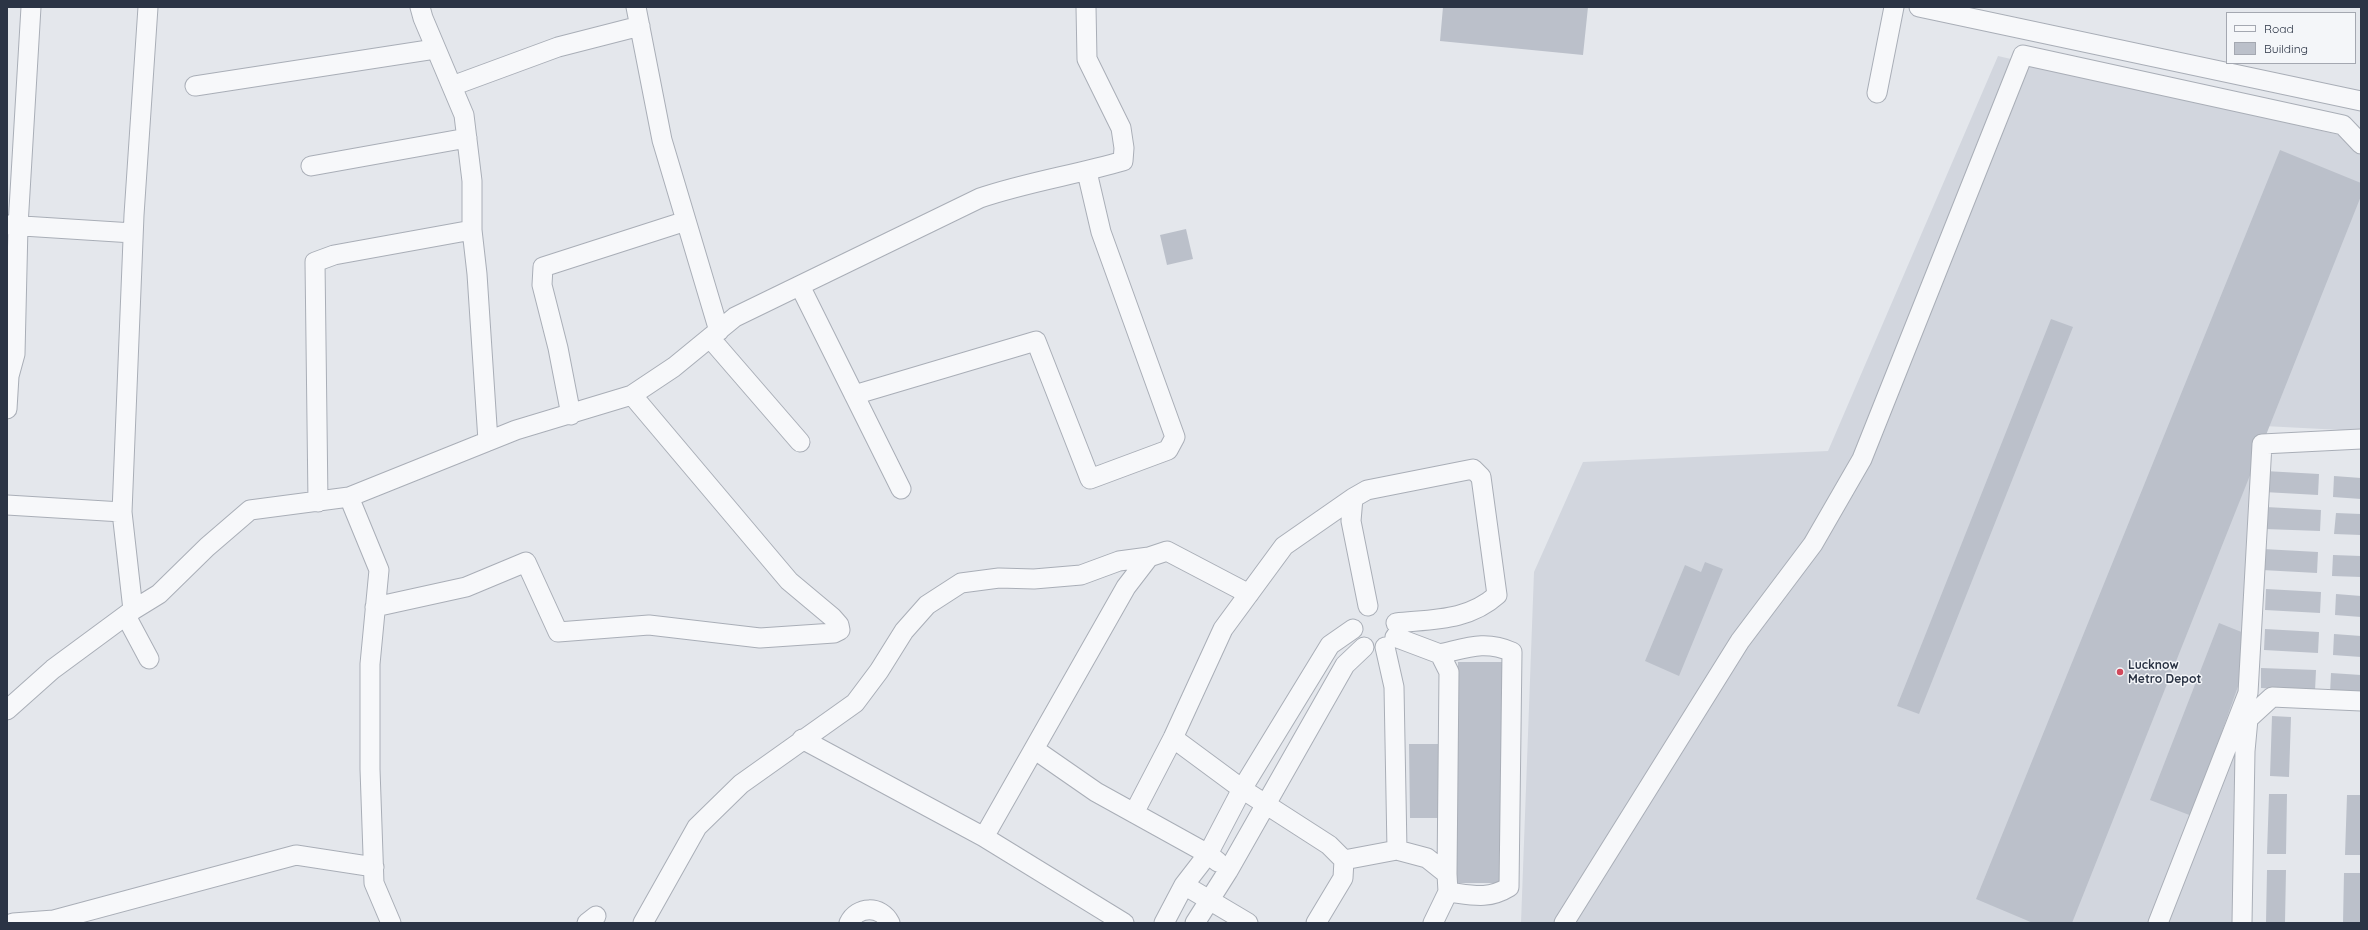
<!DOCTYPE html>
<style>
body{margin:0}
#map{position:relative;width:2368px;height:930px;overflow:hidden;background:#e4e7ec;font-family:Quicksand,sans-serif}
canvas{display:block}
.frame{position:absolute;inset:0;border:8px solid #2b3445;pointer-events:none}
.legend{position:absolute;left:2226px;top:12px;width:130px;height:52px;box-sizing:border-box;background:#f4f6f9;border:1px solid #a4a8b1;margin:0;padding:5px 7px;list-style:none;font-size:12px;color:#2b3445}
.legend li{display:flex;align-items:center;gap:8px;height:20px}
.legend b{width:20px;border:1px solid #a4a8b1}
</style>
<div id="map">
<canvas width="2368" height="930"></canvas>
<div class="frame"></div>
<ul class="legend">
<li><b style="height:5px;background:#f7f8fa"></b>Road</li>
<li><b style="height:11px;background:#bbc0ca"></b>Building</li>
</ul>
</div>
<script>
const c = document.querySelector('canvas').getContext('2d');
c.lineJoin = 'round';
function paint(path, color) { c.fillStyle = color; c.fill(path, 'evenodd'); }
function stroke(path, color, width, dash) { c.strokeStyle = color; c.lineWidth = width; c.lineCap = dash ? 'butt' : 'round'; c.setLineDash(dash || []); c.stroke(path); }
function drawText(font, color, halo, rows, align = 'center') {
  c.font = font + ' Quicksand,sans-serif'; c.lineWidth = 3; c.setLineDash([]); c.textBaseline = 'middle'; c.strokeStyle = halo; c.fillStyle = color; for (const [text, x, y, turn = 0] of rows) {
    c.save(); c.translate(x, y); c.rotate((+turn || 0) * Math.PI / 180); c.textAlign = isNaN(turn) ? turn : align; if (halo) c.strokeText(text, 0, 0); c.fillText(text, 0, 0); c.restore();
  }
}
paint(new Path2D(`
 M1998 56 2361 140V431L2264 426 2248 923H1521L1534 572 1583 462 1828 451Z`), '#d2d6de');
paint(new Path2D(`
 M1443 7H1588L1583 55 1440 41Z
 M2280 150 2361 183V196L2072 923H2033L1976 899Z
 M1186 229 1193 259 1167 265 1160 235Z
 M2051 319 2073 327 1919 714 1897 706Z
 M2265 471 2319 474 2318 495 2264 492Z
 M2334 476 2361 478V499L2333 497Z
 M2266 507 2321 510 2320 531 2265 529Z
 M2336 513 2361 514V535L2334 534Z
 M2263 549 2318 552 2317 573 2262 570Z
 M2333 555 2361 556V577L2332 576Z
 M1705 562 1723 569 1679 676 1645 661 1685 565 1701 572Z
 M2266 589 2321 592 2320 613 2265 610Z
 M2336 594 2361 596V617L2335 615Z
 M2219 623 2249 635 2240 659 2247 661 2192 816 2150 800Z
 M2265 629 2319 632 2318 653 2264 650Z
 M2334 634 2361 636V657L2333 655Z
 M1458 662H1503L1501 883H1456Z
 M2261 668 2316 670 2315 691 2261 688Z
 M2331 673 2361 675V696L2330 694Z
 M2272 716 2291 717 2289 777 2270 776Z
 M1409 744H1439L1440 818H1410Z
 M2269 794H2287L2286 854H2267Z
 M2347 795H2361V855H2345Z
 M2267 870H2286L2285 923H2266Z
 M2344 873H2361V923H2343Z`), '#bbc0ca');
const minor = new Path2D(`
 M420 7 423 18 464 115 472 181V230L477 274 488 441
 M636 7 662 140 719 331
 M1919 7 2361 101
 M195 86 435 49
 M452 86 558 47 640 26
 M1877 93 1894 7
 M311 166 467 138
 M7 225 133 233
 M800 286 901 489
 M710 338 800 442
 M854 395 1036 341 1090 479 1168 450 1175 437 1101 232 1087 172
 M7 409 9 376 15 354 18 226 31 7
 M571 415 558 348 542 285 543 267 686 221
 M349 497 379 570 370 664V769L374 883 391 923
 M318 502 315 262 334 255 472 230
 M7 505 122 512
 M1368 606 1351 521 1353 498 1367 490 1473 469 1481 477 1497 595C1468 621 1433 619 1396 623
 M375 607 466 587 526 562 558 632 649 625 760 638 834 633 840 630 839 625 832 617 789 581 632 395
 M133 610 122 512 134 215 148 7
 M126 616 149 659
 M1395 637 1440 654 1449 672 1447 874
 M1385 647 1394 687 1397 850
 M1440 654C1467 648 1485 640 1512 652L1509 887C1488 900 1472 895 1448 892
 M7 710 53 669 133 610 159 594 207 547 250 510 349 497 516 430 632 395 674 367 735 317 980 198C1027 182 1075 175 1123 161L1124 148 1121 128 1087 59 1086 7
 M1173 738 1242 789 1329 845 1344 860 1343 878 1316 923
 M802 739 984 837
 M1034 749 1096 792 1208 854 1218 862
 M1134 813 1173 738 1223 629 1284 546 1353 498
 M1344 860 1397 850 1427 858 1447 874 1448 892 1433 923
 M1184 885 1248 923
 M13 923 54 920
 M53 923 54 920 296 855 374 867
 M587 923 596 916
 M643 923 697 827 741 784 855 703 879 671 904 631 927 605 961 583 999 578 1034 579 1081 575 1119 561 1149 557
 M849 923C857 906 881 905 890 923
 M1124 923 984 837 1126 587 1149 557 1167 551 1249 594
 M1164 923 1184 885 1208 854 1242 789 1330 645 1353 629
 M1195 923 1228 871 1345 665 1364 647
 M1564 923 1740 641 1813 544 1862 459 2023 55 2343 125 2361 144
 M2158 923 2248 693 2262 444 2361 439
 M2242 923 2245 751 2248 719 2272 697 2361 701`);
stroke(minor, '#a9aeb7', 21);
stroke(minor, '#f7f8fa', 19);
for (const [x, y, r, color] of [
 [2120,672,4,"#d1495b"]
]) { const dot = new Path2D(); dot.arc(x, y, r, 0, 2 * Math.PI); c.fillStyle = color; c.fill(dot); stroke(dot, '#f4f6f9', 1.5); }
drawText('bold 12px', '#2b3445', '#f4f6f9', [
 ["Lucknow",2128,665],
 ["Metro Depot",2128,679]
], 'left');
</script>
